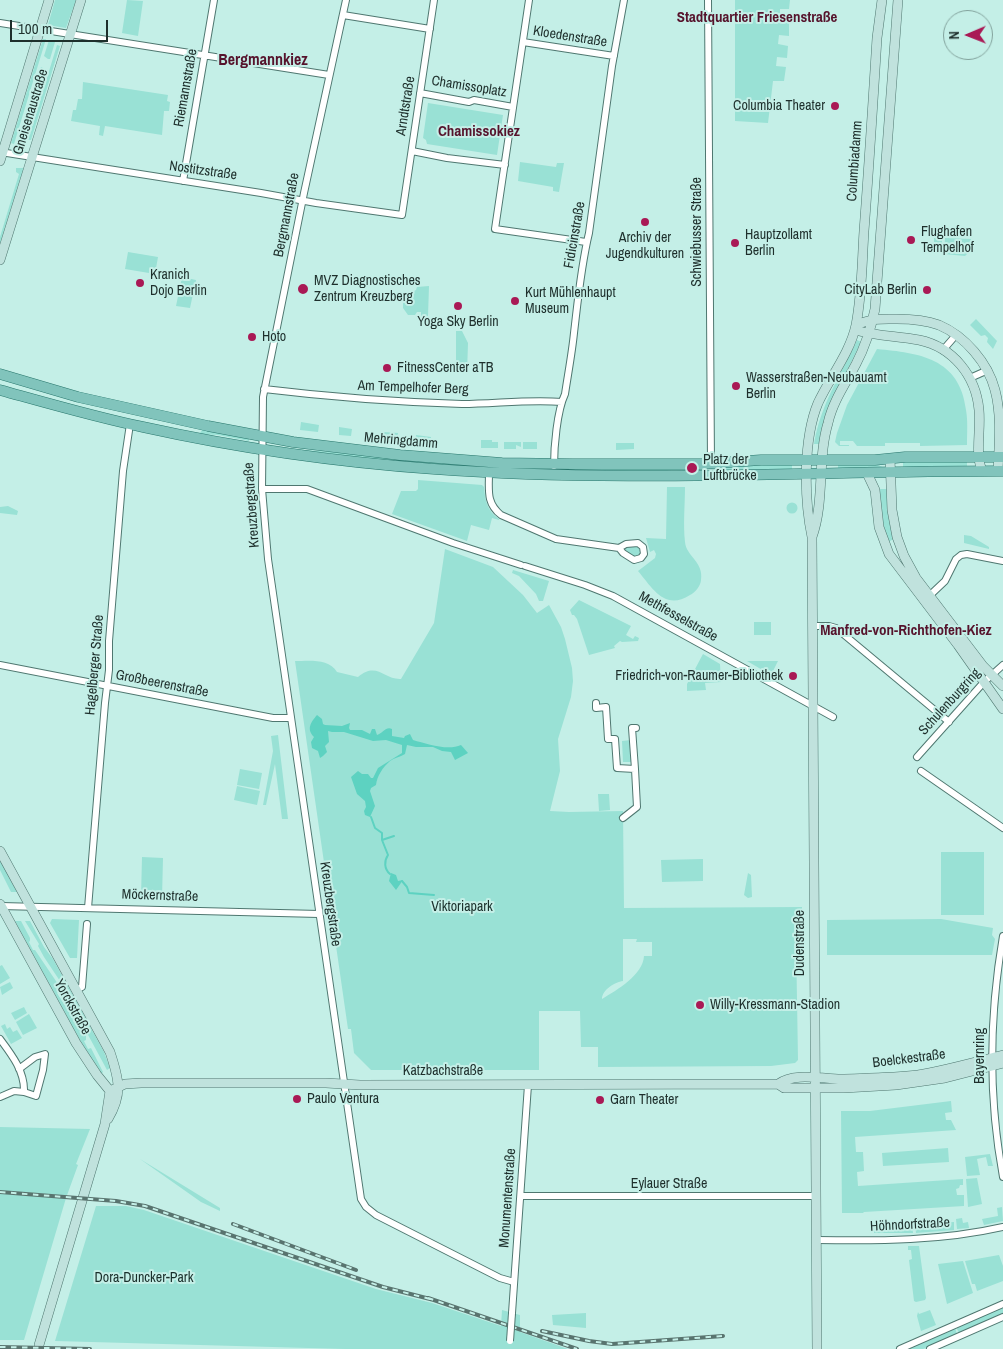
<!DOCTYPE html>
<meta charset="utf-8">
<style>
body{margin:0}
#map{position:relative;width:1003px;height:1349px;overflow:hidden;background:#c4efe7;font-family:"Archivo Narrow",sans-serif}
canvas{display:block}
.north{position:absolute;left:943px;top:10px;width:50px;height:50px;box-sizing:border-box;background:#c4efe7;border:1px solid #82a29c;border-radius:50%;rotate:269deg;font-size:14px;font-weight:700;line-height:20px;text-align:center;color:#1e2f2c}
.north::after{content:'';display:block;margin:auto;width:18px;height:22px;background:#a91955;clip-path:polygon(50% 0,100% 100%,50% 72%,0 100%)}
.scale{position:absolute;left:10px;top:20px;width:98px;height:22px;box-sizing:border-box;border:2px solid #1e2f2c;border-top:0;padding-left:6px;font-size:15px;line-height:18px;white-space:nowrap;color:#1e2f2c;-webkit-text-stroke:4px #c4efe7;paint-order:stroke}
</style>
<div id="map">
<canvas width="1003" height="1349"></canvas>
<div class="north">N</div>
<div class="scale">100 m</div>
</div>
<script>
const c = document.querySelector('canvas').getContext('2d');
c.lineJoin = 'round';
function paint(path, color) { c.fillStyle = color; c.fill(path, 'evenodd'); }
function stroke(path, color, width, dash) { c.strokeStyle = color; c.lineWidth = width; c.lineCap = dash ? 'butt' : 'round'; c.setLineDash(dash || []); c.stroke(path); }
function drawText(font, color, halo, rows, align = 'center') {
  c.font = font + ' "Archivo Narrow",sans-serif'; c.lineWidth = 4; c.setLineDash([]); c.textBaseline = 'middle'; c.strokeStyle = halo; c.fillStyle = color; for (const [text, x, y, turn = 0] of rows) {
    c.save(); c.translate(x, y); c.rotate((+turn || 0) * Math.PI / 180); c.textAlign = isNaN(turn) ? turn : align; if (halo) c.strokeText(text, 0, 0); c.fillText(text, 0, 0); c.restore();
  }
}
paint(new Path2D(`
 M55 0H76L66 28 48 25Z
 M127 0 143 1 138 36 122 33Z
 M735 0H790L789 9H780V21L789 20V36L779 35 778 44 788 46 787 58 777 57 776 66 786 67 784 81H773L768 123 735 121Z
 M43 39H46L14 144 11 143Z
 M49 40 55 42 50 59H48L44 56Z
 M57 45 60 46 31 140H28Z
 M41 67 47 70 39 95 34 89Z
 M83 82 168 95 167 101 170 102 169 111H164L162 135 105 126 103 136 99 135 100 126 71 121 73 110H76L78 99H82Z
 M428 103 503 115 497 155 427 144 426 140 423 138Z
 M24 122 25 125 28 126 22 134H24L26 138 23 145 17 144Z
 M520 162 556 167 557 163H564L559 192 553 191V187L518 181Z
 M16 168H24L0 246V237L19 174 16 172Z
 M934 238H942V252H934Z
 M945 238 971 239V250L965 256 944 254Z
 M128 252 158 257 155 274 125 269Z
 M182 277 196 280 190 308 176 306Z
 M429 286 428 316H421V312H417L415 315H408L403 308V297L416 290 417 287Z
 M976 319 997 341 993 349 987 342 988 338 985 335 981 336 970 325Z
 M456 331H462L468 343 467 373 456 363Z
 M857 340 861 342C845 377 825 405 819 444H814C821 403 840 377 857 340Z
 M877 349C919 353 960 358 966 410 968 421 967 433 967 445L920 446V443H885V446H857L853 441H840V445H849V446H839L835 442 837 433 847 405Z
 M301 422 319 425 318 432 300 430Z
 M339 427 352 429 351 436 339 435Z
 M203 429 249 438V441L218 435 199 434Z
 M384 432 398 433 397 441 383 440Z
 M416 435 431 437V444L415 443Z
 M481 440H492V442H498V448H481Z
 M504 442H521V447L516 445V449H504Z
 M523 442H537V449H523Z
 M616 443H634V449L616 450Z
 M276 446 305 450 546 467V469H498L413 464 276 447Z
 M967 460V467L903 469V461Z
 M792 464V470H719V467Z
 M838 465H878L885 468 838 470Z
 M566 467H700V470H672L660 472H566Z
 M418 480 482 485 484 487C485 500 487 511 499 519V520L492 518 489 530 471 525 467 541 392 514 401 491H416L418 489Z
 M667 487H685C685 505 683 524 685 542 686 556 704 562 701 580 701 585 695 593 690 595 665 611 653 589 638 571L655 558 656 554 654 550 650 552 646 538 666 539Z
 M879 489H887L894 539 888 542 881 515Z
 M786.5 508a5.5 5.5 0 1 1 11 0a5.5 5.5 0 1 1-11 0Z
 M8 506 18 511 17 515 0 513V507Z
 M964 535 971 536 989 547V549L964 543Z
 M636 544 642 548 640 556 635 558 624 550 626 546Z
 M445 549 493 567 523 595 537 613 549 605 561 627 565 639 572 668 573 681 571 697 558 739 560 771 550 811 569 812 623 811 624 908 802 907 801 939H796L798 1060 795 1063 771 1066 598 1067V1047H581L580 1011H539V1070H371L354 1053 351 1029H348L295 661C309 661 329 658 337 672L358 677C377 661 384 680 401 679L434 623ZM623 939H637L636 942H652V956H644C643 975 617 990 602 999 602 990 615 982 623 981Z
 M513 570 549 581 543 601H539L536 594 519 576 512 573Z
 M579 600 631 626 626 635 633 639 635 636 639 638 638 641 622 642 620 641 614 646 615 648 589 655 577 619 574 615H572L570 610Z
 M754 622H771V635H754Z
 M703 654 720 664 721 682 705 683 706 690 687 691V684Z
 M747 661H778L771 675Z
 M278 735 288 819H282L275 764 266 805H263L273 751 271 736Z
 M631 740 632 762H623L622 741Z
 M240 769 262 773 259 789 237 785Z
 M237 786 260 791 257 805 234 800Z
 M598 794H609L610 810 599 811Z
 M941 852H984V915H941Z
 M142 857 163 858 162 898 141 897Z
 M703 859V881L662 882 661 860Z
 M0 860 17 892H11L0 870Z
 M748 873 751 875 752 897 748 898 744 895Z
 M52 919 79 920 77 958H70L50 923Z
 M941 919 993 928 992 935 995 939 992 955H827V920Z
 M15 921H21L30 938V941L29 942 33 950H35L62 990 57 993 64 1004 66 1001 86 1036V1040L84 1041 88 1049 91 1048 103 1072 101 1074 78 1037Z
 M25 921H30L44 947 53 959 104 1052 110 1068 107 1070 73 1007 71 1000 72 999 44 957 38 946 39 944Z
 M2 965 10 978 0 984V966Z
 M10 982 13 988 2 995 0 987Z
 M24 1007 27 1013 15 1020 11 1013Z
 M29 1014 37 1028 23 1035 16 1022Z
 M5 1024 7 1029 10 1027 13 1032 17 1030 22 1038 11 1044 1 1026Z
 M951 1101 952 1112 945 1113 946 1120H951L956 1130 855 1137 856 1152H863L864 1171 857 1172 858 1186 963 1179V1185H960L959 1188 956 1189 957 1195H964V1206L864 1212 863 1213H842L841 1111H870Z
 M0 1127 90 1129 76 1164 78 1165 66 1198 24 1340H0Z
 M948 1148 949 1162 883 1166 882 1153Z
 M990 1154 993 1166H988L986 1157 977 1159 980 1175 967 1176 965 1157Z
 M140 1159 220 1208V1211L201 1202Z
 M977 1178 982 1204 968 1207 966 1179Z
 M96 1206H126L144 1210 376 1289 432 1303 501 1326 502 1310 520 1315V1332L568 1349H345L55 1341Z
 M1002 1207 1003 1221 984 1225 982 1219 998 1216 997 1208Z
 M962 1218 963 1223 968 1222 969 1228 957 1229 956 1219Z
 M954 1222V1230L916 1233 915 1224Z
 M912 1224 913 1233H874V1226Z
 M908 1246H919L926 1298 925 1300 916 1302 914 1301 909 1260 912 1259 911 1250H908Z
 M999 1255 1003 1266V1281L977 1291 975 1284H972L965 1261Z
 M963 1261 973 1293 947 1304 938 1264Z
 M1003 1307V1314L959 1333 956 1327Z
 M930 1310 936 1325 921 1331 917 1316 918 1312 919 1314Z
 M586 1313V1328L553 1325 552 1315Z
 M955 1328 957 1334 923 1349H907Z`), '#99e1d5');
paint(new Path2D(`
 M317 715 322 719 323 724 325 725 342 726 350 723 349 728 350 730H362L370 734 372 729H375L377 735C383 733 386 726 392 729V736L404 738 405 736 410 734 413 740C427 744 448 751 461 745L468 753 455 760 451 752 442 751 433 747H416L407 745 405 754C400 757 394 758 390 761 383 767 377 776 376 785L371 788 370 791 375 806 370 817 365 815 364 811 366 807 365 801 357 794 351 777 358 771 362 774H368L371 778H373L378 768 402 753V745L386 740 373 741 344 732H332L328 731 329 742 325 746 327 752 323 756 320 758 318 751 312 748 311 742 314 737C306 729 311 722 317 715Z
 M391 873 396 875 398 881 403 880 396 890 389 881Z`), '#5dd2c1');
stroke(new Path2D(`
 M371 817 375 828 382 833V840L388 855C384 861 384 869 390 874
 M382 840 394 836
 M402 881 407 887 409 893 434 895`), '#5dd2c1', 2);
const street = new Path2D(`
 M346 0 304 193 263 397 262 489 268 559 361 1199 366 1207 376 1215 500 1278 514 1282
 M529 0 495 229 586 242
 M708 0 711 463
 M343 15 430 29
 M0 23 329 75
 M523 42 614 56
 M420 93 469 102 474 100 513 107
 M412 151 447 158 505 165
 M0 152 261 193 316 203 402 215 434 0
 M183 181 214 0
 M943 350 956 335
 M970 378 988 370
 M264 389C330 397 396 402 462 404 495 404 529 399 562 402
 M554 466C554 447 557 411 565 394 568 374 572 353 574 333 578 299 581 266 589 233L612 66 624 0
 M489 473C489 490 486 503 501 515L556 539 619 548 626 544 638 543 643 547 644 554 641 558 634 560 623 553 619 548
 M262 489H307L453 543 521 565
 M525 566 585 585 613 596 833 717
 M927 598 945 581 956 559 961 555 967 554 1003 561
 M812 626H829L836 628 949 722
 M0 665 273 718H291
 M596 703V708L606 707 608 739H615L617 768 635 769 632 728H636
 M917 757 984 682 1003 665
 M921 771 1003 828
 M623 818 637 807 635 769
 M1 906 319 914
 M88 908 105 703 109 670V641L123 471 130 424
 M1003 936C989 1017 988 1096 1003 1177
 M76 990 82 987 87 924
 M0 1039C12 1055 25 1072 24 1092L14 1091 0 1097
 M19 1069 35 1057 45 1054 43 1070 36 1096 24 1092
 M521 1196H816
 M817 1240C879 1241 942 1241 1003 1227
 M512 1313 528 1085
 M900 1349 1003 1304
 M930 1349 1003 1317`);
const secondary = new Path2D(`
 M0 161 49 0
 M0 260 81 0
 M856 325C874 318 878 319 897 319 911 319 925 320 939 325 965 336 988 363 995 390 1002 416 999 445 998 471
 M855 330C876 336 897 336 919 340 953 347 976 376 979 410 981 430 975 453 982 471
 M890 459 892 510 897 537 904 556 916 578 983 666 1003 686
 M867 473 875 490 879 527 889 554 958 645 1003 709
 M812 537C825 501 817 460 828 423 833 401 846 383 856 364 865 347 871 328 875 309L898 0
 M0 851 110 1052C119 1079 123 1094 108 1119
 M0 904 76 1043 97 1075 110 1091 105 1124 39 1345
 M778 1084C794 1072 822 1079 841 1079 867 1078 893 1078 918 1075 947 1070 975 1062 1003 1055
 M110 1091 125 1084 141 1083H326L360 1085 778 1084 784 1088H844L896 1085 945 1078 1003 1063
 M817 1349 812 537C804 499 803 439 818 403 830 377 850 353 856 325 862 294 862 262 864 231 869 166 873 102 877 38L882 0`);
const primary = new Path2D(`
 M0 374 78 397 208 426 293 442 400 455 502 463 572 464H702L761 460H875L905 457H1003
 M0 390C47 403 95 417 143 427 238 448 336 462 434 469 623 483 814 471 1003 471`);
stroke(street, '#4f7770', 8);
stroke(secondary, '#4f7770', 10);
stroke(primary, '#28766c', 11);
stroke(street, '#fff', 6);
stroke(secondary, '#c0e2dd', 9);
stroke(primary, '#81c4bc', 10);
const rail = new Path2D(`
 M0 1192 116 1201 145 1206 383 1287 434 1300
 M233 1224 356 1270
 M428 1298 577 1349
 M542 1331 589 1341 612 1344 723 1336
 M0 1347 90 1349`);
stroke(rail, '#59746f', 4);
stroke(rail, '#c4efe7', 2, [5.5]);
const streetBridge = new Path2D(`
 M510 1341 512 1313`);
stroke(streetBridge, '#4f7770', 8, []);
stroke(streetBridge, '#fff', 6);
for (const [x, y, r, color] of [
 [835,106,5,"#a91955"],
 [645,222,5,"#a91955"],
 [911,240,5,"#a91955"],
 [735,243,5,"#a91955"],
 [140,283,5,"#a91955"],
 [303,289,6,"#a91955"],
 [927,290,5,"#a91955"],
 [515,301,5,"#a91955"],
 [458,306,5,"#a91955"],
 [252,337,5,"#a91955"],
 [387,368,5,"#a91955"],
 [736,386,5,"#a91955"],
 [692,468,6,"#a91955"],
 [793,676,5,"#a91955"],
 [700,1005,5,"#a91955"],
 [297,1099,5,"#a91955"],
 [600,1100,5,"#a91955"]
]) { const dot = new Path2D(); dot.arc(x, y, r, 0, 2 * Math.PI); c.fillStyle = color; c.fill(dot); stroke(dot, '#c4efe7', 2); }
drawText('14px', '#1e2f2c', '#c4efe7', [
 ["Kloedenstraße",570,37,9],
 ["Chamissoplatz",469,87,9],
 ["Riemannstraße",186,88,-80],
 ["Arndtstraße",406,106,-81],
 ["Gneisenaustraße",31,112,-73],
 ["Columbiadamm",855,161,-86],
 ["Nostitzstraße",203,171,8],
 ["Bergmannstraße",287,215,-79],
 ["Schwiebusser Straße",697,232,-90],
 ["Fidicinstraße",575,235,-80],
 ["Am Tempelhofer Berg",413,388,2],
 ["Mehringdamm",401,441,5],
 ["Kreuzbergstraße",252,505,-94],
 ["Methfesselstraße",678,617,29],
 ["Hagelberger Straße",95,665,-85],
 ["Großbeerenstraße",162,684,11],
 ["Schulenburgring",950,702,-48],
 ["Möckernstraße",160,896,2],
 ["Kreuzbergstraße",330,904,82],
 ["Dudenstraße",800,943,-90],
 ["Yorckstraße",72,1007,61],
 ["Bayernring",980,1056,-90],
 ["Boelckestraße",909,1059,-7],
 ["Katzbachstraße",443,1071],
 ["Eylauer Straße",669,1184],
 ["Monumentenstraße",508,1198,-86],
 ["Höhndorfstraße",910,1225,-3]
]);
drawText('14px', '#1e2f2c', '#c4efe7', [
 ["Columbia Theater",825,106,"right"],
 ["Flughafen",921,232],
 ["Tempelhof",921,248],
 ["Hauptzollamt",745,235],
 ["Berlin",745,251],
 ["Archiv der",645,238,"center"],
 ["Jugendkulturen",645,254,"center"],
 ["Kranich",150,275],
 ["Dojo Berlin",150,291],
 ["MVZ Diagnostisches",314,281],
 ["Zentrum Kreuzberg",314,297],
 ["CityLab Berlin",917,290,"right"],
 ["Kurt Mühlenhaupt",525,293],
 ["Museum",525,309],
 ["Yoga Sky Berlin",458,322,"center"],
 ["Hoto",262,337],
 ["FitnessCenter aTB",397,368],
 ["Wasserstraßen-Neubauamt",746,378],
 ["Berlin",746,394],
 ["Platz der",703,460],
 ["Luftbrücke",703,476],
 ["Friedrich-von-Raumer-Bibliothek",783,676,"right"],
 ["Willy-Kressmann-Stadion",710,1005],
 ["Paulo Ventura",307,1099],
 ["Garn Theater",610,1100]
], 'left');
drawText('14px', '#192e2a', '#c4efe7', [
 ["Viktoriapark",462,907],
 ["Dora-Duncker-Park",144,1278]
]);
drawText('bold 15px', '#56132c', '#c4efe7', [
 ["Stadtquartier Friesenstraße",757,18],
 ["Chamissokiez",479,132],
 ["Manfred-von-Richthofen-Kiez",906,631]
]);
drawText('bold 16px', '#56132c', '#c4efe7', [
 ["Bergmannkiez",263,61]
]);
</script>
